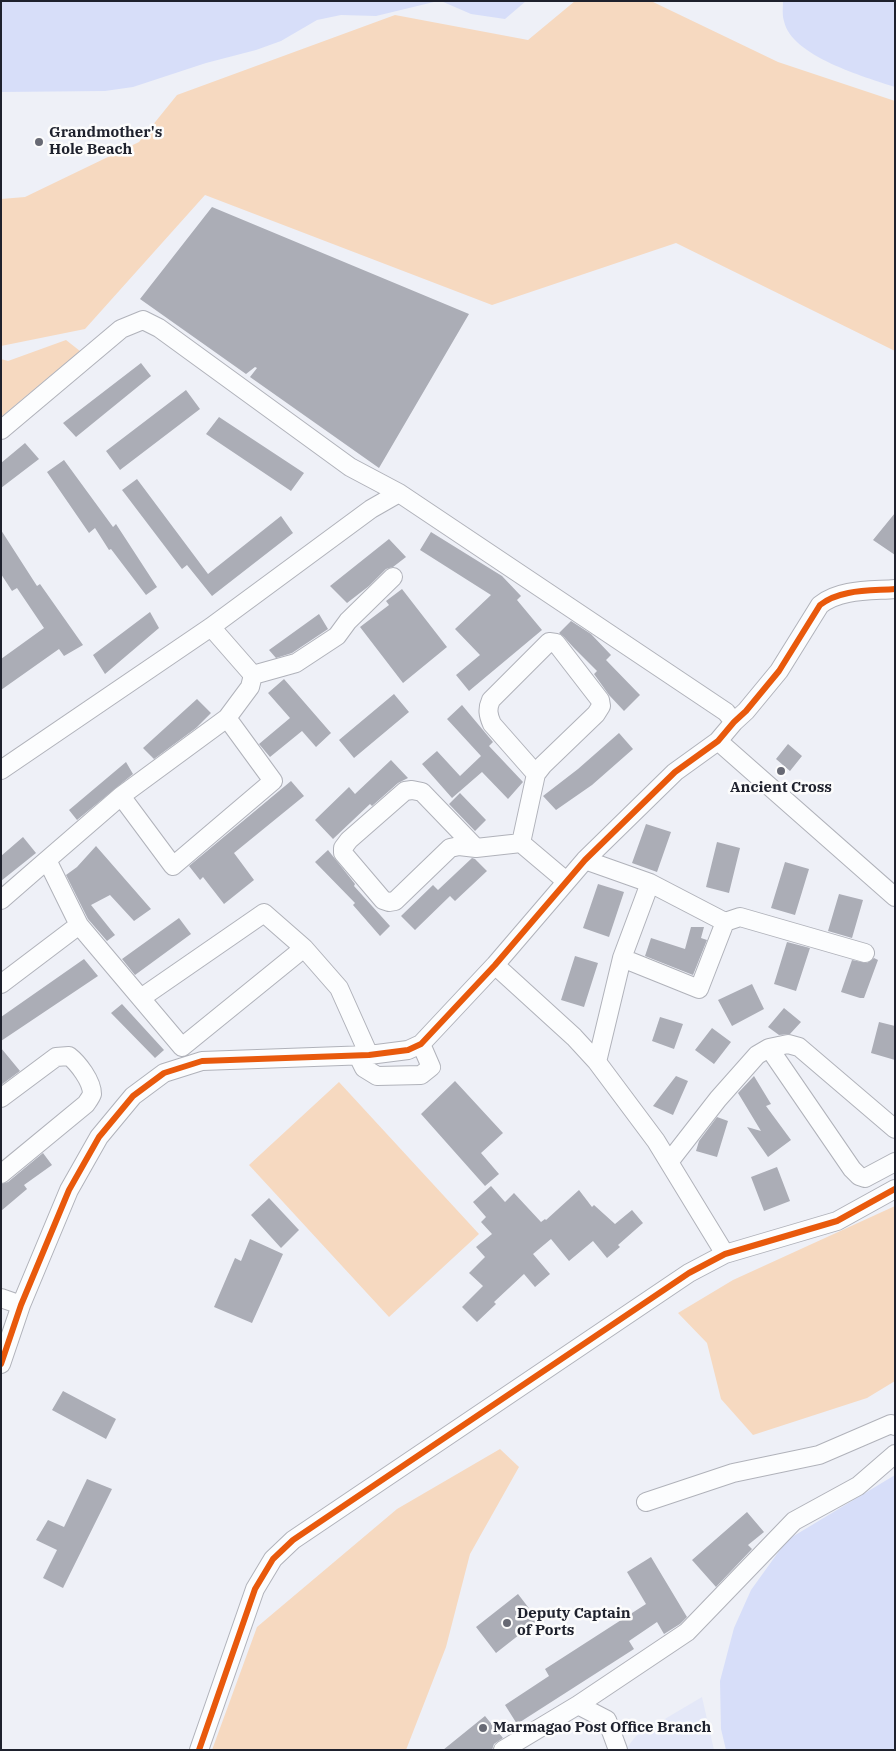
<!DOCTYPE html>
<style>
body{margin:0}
#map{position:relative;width:896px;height:1751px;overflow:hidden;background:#eef0f7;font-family:"IBM Plex Serif",serif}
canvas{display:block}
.frame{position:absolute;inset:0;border:2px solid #1e212d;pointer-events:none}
</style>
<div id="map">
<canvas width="896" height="1751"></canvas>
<div class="frame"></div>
</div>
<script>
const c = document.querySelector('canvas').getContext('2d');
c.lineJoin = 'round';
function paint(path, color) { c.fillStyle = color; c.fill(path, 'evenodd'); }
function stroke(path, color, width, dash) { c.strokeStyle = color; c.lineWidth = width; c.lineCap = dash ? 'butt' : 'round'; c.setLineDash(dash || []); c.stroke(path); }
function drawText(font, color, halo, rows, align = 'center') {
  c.font = font + ' "IBM Plex Serif",serif'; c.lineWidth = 5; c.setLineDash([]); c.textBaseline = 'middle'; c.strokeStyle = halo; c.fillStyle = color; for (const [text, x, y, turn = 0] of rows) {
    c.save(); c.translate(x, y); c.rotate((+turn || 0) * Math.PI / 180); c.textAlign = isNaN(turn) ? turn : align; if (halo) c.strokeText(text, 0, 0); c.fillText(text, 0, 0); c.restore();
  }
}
paint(new Path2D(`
 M702 1697 714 1750H625L636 1736Z`), '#e4e8f8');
paint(new Path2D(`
 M575 1H651L778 62 895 101V351L676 243 492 305 205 195 85 329 1 346V199L25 197 139 142 177 95 395 15 528 40Z
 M66 340 80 351 1 417V359L8 361Z
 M339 1082 479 1234 389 1317 249 1165Z
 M895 1206V1381L867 1398 753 1435 721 1399 707 1343 678 1313 733 1280Z
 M500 1449 519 1467 470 1554 446 1647 406 1750H212L257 1627 397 1509Z`), '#f6d9c0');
paint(new Path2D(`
 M1 1H438L376 16 341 15 317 20 281 41 256 50 206 63 133 87 105 91 1 92Z
 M441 1H526L505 19 471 14Z
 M783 1H895V87C865 77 791 56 784 21 782 15 783 7 783 1Z
 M895 1475V1750H726L721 1729 720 1681 734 1628 751 1590 787 1540Z`), '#d7def9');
paint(new Path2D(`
 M212 207 469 314 379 468 250 377 257 368 255 367 246 374 140 299Z
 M141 363 151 376 76 437 63 423Z
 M186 390 200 409 120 470 106 451Z
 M219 417 304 473 291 491 206 434Z
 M25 443 39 459 1 488V463Z
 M64 460 113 527 116 524 157 587 146 595 111 549 109 550 95 528 89 533 47 472Z
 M137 479 208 574 281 516 293 533 212 596 187 565 182 569 122 490Z
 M895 513V555L873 540Z
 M1 530 37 586 40 584 83 645 64 656 59 649 1 690V659L44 628 17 588 12 591 1 574Z
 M431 532 502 576 521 596 517 600 542 630 469 691 456 675 480 655 455 629 491 595 420 550Z
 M389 539 406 557 393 567 386 569 369 586 347 603 330 586Z
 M402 589 447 647 403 683 360 627 389 605 386 601Z
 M150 612 159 628 105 674 93 655Z
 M319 614 328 629 292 653 276 658 269 650Z
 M571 621 591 634 611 655 606 660 640 695 624 711 609 695 594 674 597 671 574 648 564 637 559 633Z
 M284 679 331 733 316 747 302 731 270 757 259 744 290 718 268 693Z
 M394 694 409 712 354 758 339 740Z
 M197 699 211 713 196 728 154 759 143 748Z
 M462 705 493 742 489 746 523 782 508 799 482 772 452 798 422 764 437 751 460 776 481 756 447 719Z
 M619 733 633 749 592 785 556 810 543 796 578 769Z
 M788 744 802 756 790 771 776 759Z
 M391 760 408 778 398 783 372 806 370 804 333 839 315 820 349 787 355 794Z
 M126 762 133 774 77 820 69 810Z
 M291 781 304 796 234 853 254 880 224 904 203 877 200 880 189 866Z
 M460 793 486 820 475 831 449 804Z
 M646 824 671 832 657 872 632 863Z
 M23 837 36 853 1 881V856Z
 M717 842 740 848 729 893 706 887Z
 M96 846 151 909 134 921 110 895 91 905 115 935 107 941 88 919 66 875 77 867Z
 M328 850 355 884 354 886 390 926 380 936 353 905 355 903 315 862Z
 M472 858 475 859 487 871 455 901 450 896 415 930 401 916 433 885 438 890Z
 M785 862 809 869 795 915 771 908Z
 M598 884 624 892 609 937 583 928Z
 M839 894 863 900 852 938 828 931Z
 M179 918 191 934 135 975 122 959Z
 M691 927H704L701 938 707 940 693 975 645 956 651 938 685 949Z
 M787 942 810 948 796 991 774 984Z
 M575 956 598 963 584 1007 561 1000Z
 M874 958 878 960 864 998H860L841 992 852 960 867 963Z
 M84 959 98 976 1 1041V1017Z
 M752 984 764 1009 732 1026 718 1000Z
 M122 1004 164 1050 155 1058 111 1013Z
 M784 1008 801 1022 790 1034 779 1035 768 1027Z
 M660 1017 683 1024 674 1049 652 1041Z
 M879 1022 895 1026V1060L871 1053Z
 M712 1028 731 1042 714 1064 695 1050Z
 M1 1048 20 1071 1 1085Z
 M676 1076 688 1081 673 1115 653 1106Z
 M754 1076 771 1104 766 1106 791 1140 768 1157 747 1127 761 1131 738 1093Z
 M455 1081 503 1133 481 1153 499 1174 485 1186 421 1114Z
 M717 1117 728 1121 717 1157 696 1151 699 1141Z
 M43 1153 52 1165 24 1185 27 1189 1 1211V1184L8 1182Z
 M777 1167 790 1201 764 1211 751 1177Z
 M491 1186 505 1202 514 1193 541 1222 545 1219 546 1220 579 1190 592 1207 594 1205 615 1224 632 1210 643 1223 618 1245 620 1247 607 1258 593 1241 569 1261 551 1239 533 1254 550 1274 535 1287 524 1274 494 1302 496 1304 477 1322 462 1307 483 1286 469 1273 485 1257 476 1247 492 1234 481 1222 486 1217 473 1202Z
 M269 1198 299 1230 281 1248 251 1215Z
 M250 1239 283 1254 252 1323 214 1307 235 1258 241 1261Z
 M63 1391 116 1419 106 1439 52 1410Z
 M87 1479 112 1489 63 1588 43 1578 57 1550 36 1540 48 1520 64 1527Z
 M747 1512 764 1532 748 1545 752 1549 716 1587 692 1560Z
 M651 1557 687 1617 680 1624 664 1634 657 1622 629 1641 634 1649 517 1724 505 1705 549 1676 545 1669 646 1604 627 1572Z
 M518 1594 538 1620 496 1653 476 1627Z
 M485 1716 503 1738 494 1744 492 1750H443Z`), '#abadb6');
const minor = new Path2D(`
 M1 430 121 329 143 320 159 328 350 467 399 493 726 712 734 722
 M211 627 253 675
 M253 675 250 687 227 718 121 796 47 860 79 925 182 1047 304 948 339 988 369 1055
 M253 675 296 663 337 636 348 621 393 577
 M718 741 895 897
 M1 770 211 627 371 509 399 493
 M121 796 173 866 273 781 227 718
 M521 843 536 774 543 765 596 714 601 706 600 700 556 643 549 642 491 700C487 709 488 715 492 724L536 774
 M476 848 422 792 412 790 405 791 349 840 343 848V853L383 900 389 902 395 901 450 848 459 846 476 848 521 843 566 881
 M585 860 650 883 725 922 740 917 865 953
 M1 900 47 860
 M622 958 699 989 725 922
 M495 965 574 1037 597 1062 622 958 650 883
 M1 984 79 925
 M141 998 264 913 304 948
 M769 1048 852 1169 859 1176 865 1178 895 1162
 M358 1056 364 1068 377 1076 421 1075 431 1067 421 1044
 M597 1062 656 1141 725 1254
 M1 1098 56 1057 69 1056C78 1063 92 1081 92 1094 91 1097 88 1101 86 1104L1 1174
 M669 1162 718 1099 757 1055 769 1048 788 1044 799 1047 895 1129
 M1 1298 21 1305
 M1 1364 21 1305 69 1190 99 1137 133 1096 164 1073 202 1061 369 1055 408 1050 421 1044 495 965 585 860 675 772 718 741 734 722 746 711 779 671 820 605C840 589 870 591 895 589
 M646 1502 733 1473 819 1455 891 1424 895 1426
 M578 1705 687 1632 794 1521 858 1486 895 1454
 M199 1750 255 1589 273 1559 293 1540 689 1273 725 1254 837 1221 895 1189
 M503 1750 578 1705 607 1720 618 1750`);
stroke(minor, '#b0b2ba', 20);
stroke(minor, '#fcfdfe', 18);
stroke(new Path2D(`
 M1 1364 21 1305 69 1190 99 1137 133 1096 164 1073 202 1061 369 1055 408 1050 421 1044 495 965 585 860 675 772 718 741 734 722 746 711 779 671 820 605C840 589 870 591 895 589
 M199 1750 255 1589 273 1559 293 1540 689 1273 725 1254 837 1221 895 1189`), '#e8590c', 6);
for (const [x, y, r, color] of [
 [39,142,5,"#676974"],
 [781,771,5,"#676974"],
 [507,1623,5,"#676974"],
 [483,1728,5,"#676974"]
]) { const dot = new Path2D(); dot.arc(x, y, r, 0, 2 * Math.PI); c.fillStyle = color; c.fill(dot); stroke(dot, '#fcfcfc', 2); }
drawText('bold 15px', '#1e212d', '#fcfcfc', [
 ["Grandmother's",49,133],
 ["Hole Beach",49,150],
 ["Ancient Cross",781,788,"center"],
 ["Deputy Captain",517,1614],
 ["of Ports",517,1631],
 ["Marmagao Post Office Branch",493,1728]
], 'left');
</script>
